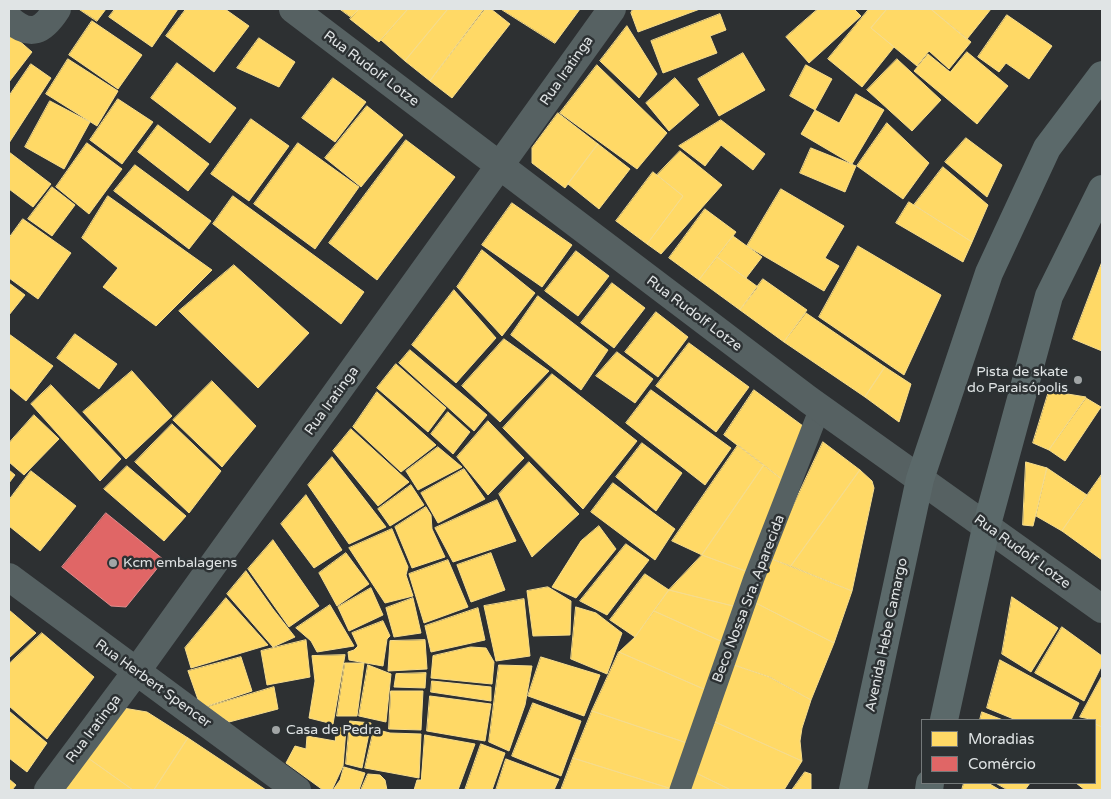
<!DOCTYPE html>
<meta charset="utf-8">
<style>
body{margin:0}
#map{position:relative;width:1111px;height:799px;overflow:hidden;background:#2d3032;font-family:"Varela Round",sans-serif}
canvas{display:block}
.frame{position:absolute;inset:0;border:10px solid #e0e4e5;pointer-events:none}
.legend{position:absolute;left:921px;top:719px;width:175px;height:65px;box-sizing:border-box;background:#2c3133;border:1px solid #74797a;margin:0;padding:6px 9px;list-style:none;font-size:15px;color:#e0e4e5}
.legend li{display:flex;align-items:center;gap:10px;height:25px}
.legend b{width:25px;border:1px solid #74797a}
</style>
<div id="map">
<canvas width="1111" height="799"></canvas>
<div class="frame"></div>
<ul class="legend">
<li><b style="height:14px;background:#ffd966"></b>Moradias</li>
<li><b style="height:14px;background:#e06666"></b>Comércio</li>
</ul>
</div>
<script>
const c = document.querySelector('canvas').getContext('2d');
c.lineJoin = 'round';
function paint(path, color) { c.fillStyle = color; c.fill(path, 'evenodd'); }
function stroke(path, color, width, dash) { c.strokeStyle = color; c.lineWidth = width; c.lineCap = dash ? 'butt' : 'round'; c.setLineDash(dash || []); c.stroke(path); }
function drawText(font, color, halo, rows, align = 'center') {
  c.font = font + ' "Varela Round",sans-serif'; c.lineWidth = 5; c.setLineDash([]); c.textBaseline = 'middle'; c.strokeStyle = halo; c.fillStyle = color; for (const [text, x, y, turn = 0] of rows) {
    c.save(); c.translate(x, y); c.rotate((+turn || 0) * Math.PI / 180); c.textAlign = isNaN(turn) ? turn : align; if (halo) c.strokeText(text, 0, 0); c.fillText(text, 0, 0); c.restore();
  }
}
const homes = new Path2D(`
 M79 9H106L97 21Z
 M115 9H178L152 47 109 17Z
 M186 9H225L249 26 214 72 166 36Z
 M340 9H359L351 17Z
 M359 9H408L379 42 350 19Z
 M408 9H448L405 61 381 40Z
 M448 9H485L430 81 405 61Z
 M484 9H491L510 24 452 98 430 81Z
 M501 9H580L555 43Z
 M633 9H700L638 32 631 13Z
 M818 9H854L861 16 809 63 786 37Z
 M869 9H887L871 28 894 47 862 87 828 59Z
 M887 9H931L971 42 949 69 929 51 917 66 871 28Z
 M931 9H991L967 39Z
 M720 14 726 30 710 36 717 53 663 73 651 41Z
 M1007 15 1052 46 1029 79 1006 63 999 72 978 57Z
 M92 21 142 55 118 89 69 55Z
 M627 26 657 74 639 98 600 61Z
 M9 32 32 52 9 82Z
 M259 38 295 62 279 87 237 68Z
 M967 52 1008 86 977 124 914 71 928 54 950 72Z
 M743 53 765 90 719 116 698 79Z
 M68 59 118 91 97 126 46 94Z
 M897 59 941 100 912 131 867 90Z
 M177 63 236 108 210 143 151 98Z
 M31 64 51 78 9 143V96Z
 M597 65 667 133 637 169 560 113Z
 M806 65 832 79 815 110 790 96Z
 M333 78 366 102 335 142 302 118Z
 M675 78 699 105 669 131 646 103Z
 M856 94 884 110 852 164 801 134 815 110 839 123Z
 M118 99 153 122 122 164 90 140Z
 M50 101 90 122 64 169 25 147Z
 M367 106 403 135 361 187 325 158Z
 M558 113 598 144 565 188 532 163V148Z
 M251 119 289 146 249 201 211 174Z
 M721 120 765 154 753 170 721 145 705 166 679 146Z
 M887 123 929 163 903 199 857 166Z
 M158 125 209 164 188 191 138 152Z
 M966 138 1002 165 987 197 945 162Z
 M406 140 455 177 377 280 329 243Z
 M87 143 122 169 89 214 56 187Z
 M298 143 359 187 315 249 254 204Z
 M598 144 630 169 599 209 568 184Z
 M811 148 856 166 845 192 800 173Z
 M680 151 722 185 661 254 647 244 683 196 657 175Z
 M9 152 51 184 33 207 9 189Z
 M135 165 211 221 189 249 114 191Z
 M943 167 988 205 972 242 914 205Z
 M653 172 683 196 647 244 616 221Z
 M52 187 75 205 52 236 28 219Z
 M781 189 844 226 825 258 839 266 824 291 747 246Z
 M108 196 212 270 156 326 103 287 118 268 82 238Z
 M233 196 364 292 341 324 213 224Z
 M909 202 972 242 963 262 896 223Z
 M512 203 572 245 542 287 482 245Z
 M705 209 736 232 699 280 669 258Z
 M23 219 71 253 38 299 9 278V238Z
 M733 236 762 257 746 278 717 257Z
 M858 246 941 295 904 375 819 317Z
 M482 250 535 293 502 336 457 287Z
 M576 251 609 276 578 316 545 291Z
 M717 257 758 287 740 310 699 280Z
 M1102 262V351L1073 339Z
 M234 265 309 333 258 388 179 311Z
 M763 279 807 310 784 342 740 310Z
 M9 283 25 295 9 315Z
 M612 283 645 308 614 348 581 323Z
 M454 290 496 338 456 383 412 345Z
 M538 296 608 350 581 390 511 335Z
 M656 312 688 337 658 377 625 352Z
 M806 313 885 367 865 397 784 342Z
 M9 334 53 366 26 401 9 387Z
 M75 334 117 364 99 389 57 358Z
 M504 339 549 371 500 422 462 386Z
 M689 343 749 387 716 432 656 386Z
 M410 350 487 415 474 431 399 363Z
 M617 352 653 379 635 403 596 376Z
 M396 364 446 408 428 432 377 388Z
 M885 367 911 384 899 422 865 397Z
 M132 371 172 416 126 459 83 412Z
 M552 374 637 441 583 509 503 428Z
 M212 381 256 426 222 467 173 420Z
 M51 385 121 459 100 481 31 404Z
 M651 390 731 448 705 485 626 423Z
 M754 390 803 426 784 481 724 435Z
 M1049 391 1086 397 1049 450 1033 443Z
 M377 392 436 445 401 472 353 427Z
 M1086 398 1101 407 1065 461 1049 450Z
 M448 412 470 432 453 454 431 434Z
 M34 415 59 439 24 475 9 462V443Z
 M488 421 524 458 488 495 457 457Z
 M172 424 221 471 189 513 135 462Z
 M351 429 409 482 378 506 333 451Z
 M823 442 860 470 791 566 769 558Z
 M642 443 682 473 656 511 616 477Z
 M738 445 764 465 702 555 672 541Z
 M438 447 462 467 418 490 406 471Z
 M332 457 386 527 349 544 308 485Z
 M529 462 579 514 532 557 499 494Z
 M1026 462 1047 468 1033 526 1023 525Z
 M764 465 784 481 748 572 702 555Z
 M127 466 186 516 164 541 104 489Z
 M1047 468 1087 495 1062 531 1036 516Z
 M464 469 485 499 438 523 421 493Z
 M9 470 15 475 9 483Z
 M860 470 872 481 874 488 852 591 791 566Z
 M31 471 76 506 40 551 9 526V500Z
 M1102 474V560L1062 531Z
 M613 483 675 529 655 560 591 512Z
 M411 485 424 505 390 526 378 509Z
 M306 495 342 550 314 568 281 524Z
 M497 500 516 541 453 562 435 528Z
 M426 507 431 515 432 529 445 557 412 568 395 527Z
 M599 526 616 549 576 598 552 587 581 541Z
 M392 529 408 567 406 575 413 596 385 603 349 548Z
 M273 540 319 606 289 627 248 569Z
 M626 544 649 560 607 615 580 601Z
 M346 553 369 584 337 606 319 573Z
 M491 553 505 590 471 602 457 565Z
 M702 555 748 572 737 607 669 590Z
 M769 558 852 591 834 643 752 601Z
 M448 560 468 607 424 623 409 574Z
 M246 571 273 609 295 637 273 647 227 594Z
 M645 574 669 590 635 637 610 620Z
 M548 587 571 601 570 635 533 636 527 591Z
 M371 588 383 615 349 631 338 607Z
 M669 590 737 607 725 643 654 611Z
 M1012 597 1058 628 1031 672 1002 654Z
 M226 598 268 645 191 668 185 648Z
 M413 598 421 633 394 637 386 608Z
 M524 599 530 656 496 661 484 606Z
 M752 601 834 643 811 700 769 677 731 664Z
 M330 605 354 646 317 652 311 641 296 628Z
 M576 607 596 613 622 633 607 674 571 659Z
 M478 608 485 640 431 652 425 626Z
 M9 610 36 633 9 658Z
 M654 611 725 643 706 690 619 652 635 637Z
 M383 621 390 636 387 639 383 666 349 660 348 652 354 650 358 646 352 633Z
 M1062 627 1102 656V665L1084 701 1035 673Z
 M42 633 94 677 47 739 9 706V664Z
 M306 640 310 677 267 685 261 651Z
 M425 640 427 669 388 671 390 641Z
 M471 647 486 648 494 662 492 684 431 678 433 656Z
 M619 652 706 690 687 743 592 711Z
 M345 655 333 724 309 718 315 681 312 656Z
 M241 657 252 691 201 708 188 671Z
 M541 657 600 675 584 716 528 696Z
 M1000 660 1079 703 1071 720H1016L987 708Z
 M345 663H364L357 716H337Z
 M731 664 770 677 811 700 802 728 800 741 802 761 715 722Z
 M368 665 391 674 386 722 359 716Z
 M499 665 532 666 525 705 509 751 489 742Z
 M426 673 425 688 394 687 396 674Z
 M1102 676V727L1095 724V720L1080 717Z
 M432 681 491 687V701L431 692Z
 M274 687 278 709 229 722 207 707Z
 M391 691H423L421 730 389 729Z
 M430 696 491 704 485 741 427 731Z
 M533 703 581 721 561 776 512 756Z
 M123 708 147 712 188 738 154 790H133L88 758Z
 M9 711 47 743 27 772 9 758Z
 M592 711 687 743 672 789 573 758Z
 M982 712 1003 720H980Z
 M350 721 371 723 362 768 346 764Z
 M715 722 802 761 784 790H731L694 772Z
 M1095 724 1102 727V790H1085L1076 783H1095Z
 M336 727 346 729 343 766 332 790H323L286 763 295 746 306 749 307 736 335 741Z
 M374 729 390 733 421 734 419 778 365 768Z
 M425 735 475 744 458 790H414L417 780H421Z
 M188 738 266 790H154Z
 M481 744 505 753 492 790H465Z
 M88 758 133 790H65Z
 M573 758 672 789 561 790Z
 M506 759 559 779 554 790H496Z
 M344 767 365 773 359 790H333L340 780Z
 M694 772 731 790H688Z
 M805 772 811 774V790H792Z
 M368 774 380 775 385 780 387 790H361Z
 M9 779 16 785 12 790H9Z
 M964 783H988L1000 790H962Z
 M996 783H1030L1025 790H1008Z`);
paint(homes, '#ffd966');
stroke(homes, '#f6dc8c', 1);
const shops = new Path2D(`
 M106 513 164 560 126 607 111 606 62 567Z`);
paint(shops, '#e06666');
stroke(shops, '#e08c8c', 1);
stroke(new Path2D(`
 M680 790 754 578 820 408`), '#566162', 21);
stroke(new Path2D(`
 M9 19C31 38 43 31 57 9`), '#566162', 28);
stroke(new Path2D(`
 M293 9 809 400 1102 609
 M9 577 297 790
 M48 790 136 672 612 9`), '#566162', 28);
stroke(new Path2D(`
 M944 720 986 528 1049 296 1102 189
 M853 790 920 479 989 273 1047 148 1102 75
 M929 790 930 783`), '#5b696a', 28);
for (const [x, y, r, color] of [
 [1078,380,5,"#a1a5a6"],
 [113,563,5,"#a1a5a6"],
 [276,730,5,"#a1a5a6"]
]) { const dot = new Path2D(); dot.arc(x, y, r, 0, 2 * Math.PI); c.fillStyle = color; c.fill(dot); stroke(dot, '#2c3133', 2); }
drawText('14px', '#e0e4e5', '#2c3133', [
 ["Rua Rudolf Lotze",371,69,37],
 ["Rua Iratinga",567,71,-55],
 ["Rua Rudolf Lotze",694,314,37],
 ["Rua Iratinga",332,401,-54],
 ["Rua Rudolf Lotze",1022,552,36],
 ["Beco Nossa Sra. Aparecida",749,599,-69],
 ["Avenida Hebe Camargo",887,635,-78],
 ["Rua Herbert Spencer",153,684,36],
 ["Rua Iratinga",94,729,-53]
]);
drawText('14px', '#e0e4e5', '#2c3133', [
 ["Pista de skate",1068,372,"right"],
 ["do Paraisópolis",1068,388,"right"],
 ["Kcm embalagens",123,563],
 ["Casa de Pedra",286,730]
], 'left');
</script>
